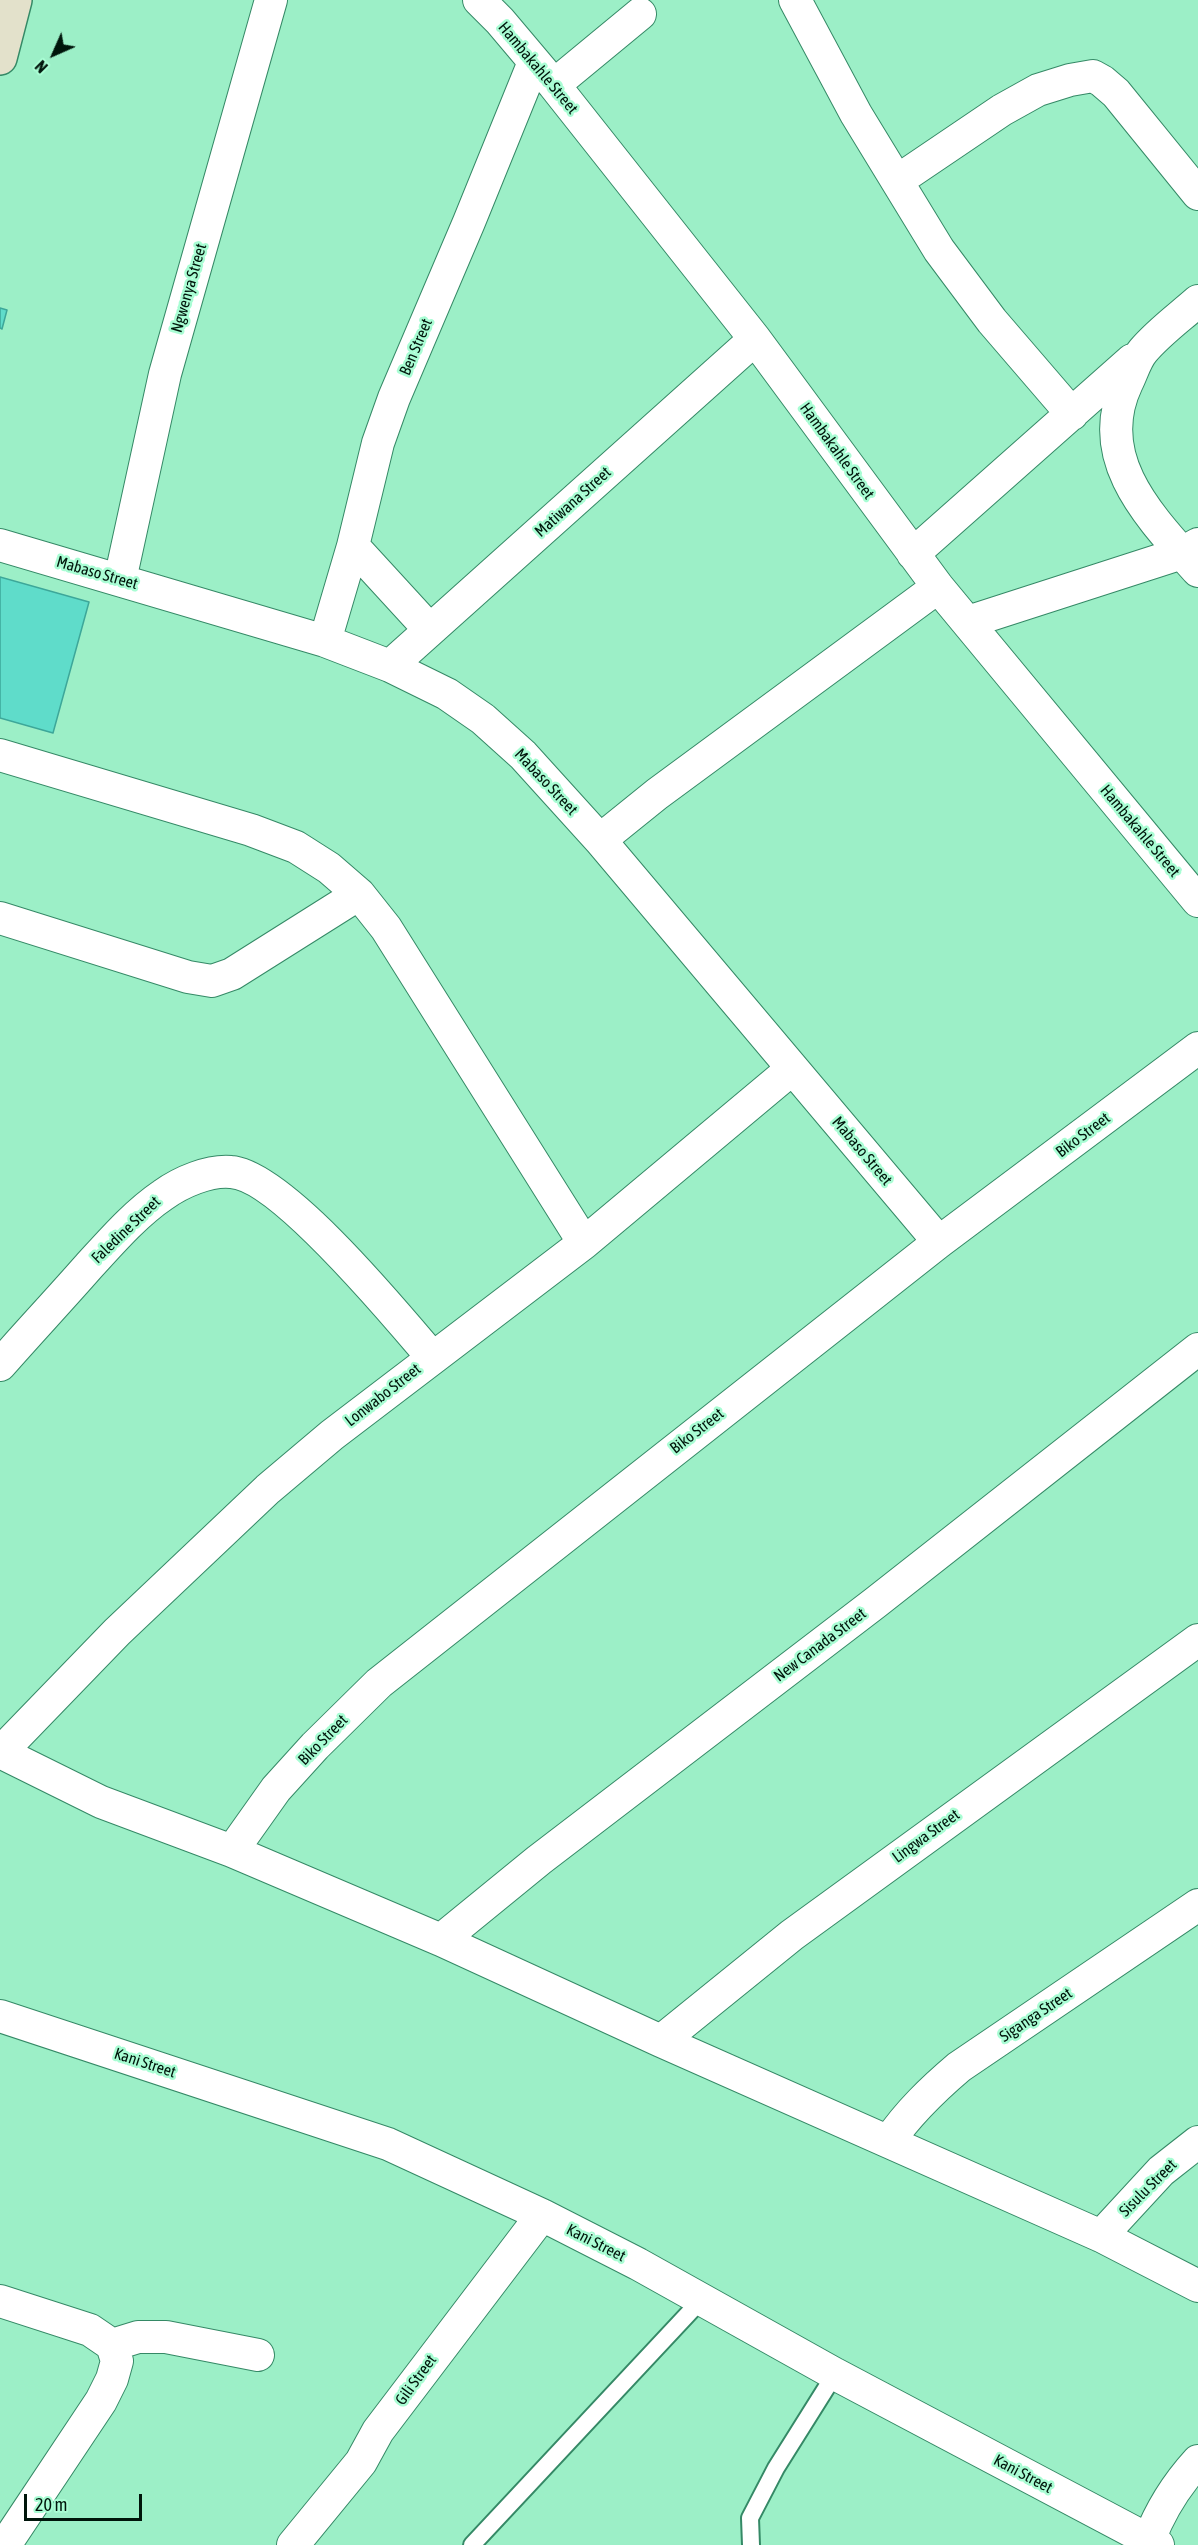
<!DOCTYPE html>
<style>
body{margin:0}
#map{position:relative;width:1198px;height:2545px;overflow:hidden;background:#9cefc7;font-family:"Asap Condensed",sans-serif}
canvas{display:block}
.north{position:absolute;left:24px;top:24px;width:60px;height:60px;-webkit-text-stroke:4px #a9fdd4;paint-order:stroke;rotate:225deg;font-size:16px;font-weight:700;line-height:24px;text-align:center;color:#00150b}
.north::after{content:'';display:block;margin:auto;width:21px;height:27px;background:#00150b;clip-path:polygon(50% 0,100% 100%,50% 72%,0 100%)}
.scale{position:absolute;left:24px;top:2494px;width:118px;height:27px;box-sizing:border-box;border:3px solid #00150b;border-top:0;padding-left:8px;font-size:18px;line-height:21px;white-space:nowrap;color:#00150b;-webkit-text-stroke:4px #a9fdd4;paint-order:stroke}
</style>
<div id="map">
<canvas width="1198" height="2545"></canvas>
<div class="north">N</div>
<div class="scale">20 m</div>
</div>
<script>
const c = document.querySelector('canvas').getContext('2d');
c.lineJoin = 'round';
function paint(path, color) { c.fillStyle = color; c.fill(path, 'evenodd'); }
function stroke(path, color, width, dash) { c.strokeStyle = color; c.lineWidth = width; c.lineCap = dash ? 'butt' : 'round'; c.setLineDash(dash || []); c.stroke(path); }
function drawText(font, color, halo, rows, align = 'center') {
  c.font = font + ' "Asap Condensed",sans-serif'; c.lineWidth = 5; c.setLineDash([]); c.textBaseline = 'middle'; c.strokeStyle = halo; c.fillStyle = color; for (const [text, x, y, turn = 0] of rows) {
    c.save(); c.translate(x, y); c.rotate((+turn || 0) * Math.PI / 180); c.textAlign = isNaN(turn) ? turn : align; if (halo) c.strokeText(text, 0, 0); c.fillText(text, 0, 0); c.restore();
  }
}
const building = new Path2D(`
 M0 308 7 310 2 329 0 328Z
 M0 577 89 602 53 733 0 718Z`);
paint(building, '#5fdcca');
stroke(building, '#3da799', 1.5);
const service = new Path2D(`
 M472 2545 702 2299
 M751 2545 750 2518 776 2468 835 2374`);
const minor = new Path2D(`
 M479 0 500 21 554 85 755 339 938 587 1198 901
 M795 0 856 114 939 250 992 321 1072 414
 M554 85 640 14
 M897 181 1002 110 1038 90 1070 80 1093 76 1102 81 1116 93 1198 194
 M1198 301C1180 317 1159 332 1143 351 1136 359 1132 373 1127 383 1091 459 1151 518 1198 571
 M0 545 325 641 390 666 447 694 483 719 523 755 600 840 939 1242
 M353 546 430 630
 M913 554 1132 360
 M120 580 165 374 271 0
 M968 622 1182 553 1198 544
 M325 641 353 546 378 443 394 398 469 222 534 62
 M390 666 755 339
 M0 755 251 830 296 847 329 868 359 894 386 928 584 1243
 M600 840 657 794 938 587
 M0 918 188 977 212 981 232 974 359 894
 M0 1365C29 1332 59 1300 88 1267 111 1242 135 1214 163 1195 181 1182 209 1170 231 1172 281 1175 397 1316 432 1357
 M0 1752 101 1802 232 1851 441 1940 661 2041 1101 2236 1198 2286
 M0 1753 117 1632 268 1489 332 1435 584 1243 792 1069
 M232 1851 276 1789 315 1746 379 1683 939 1242 1198 1048
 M441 1940 539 1860 875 1603 1198 1349
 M0 2016 388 2144 542 2215 638 2264 835 2374 1158 2545
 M661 2041 792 1935 1198 1640
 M889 2141C909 2112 932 2090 959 2067L1198 1905
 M1101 2236 1161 2171 1198 2142
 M0 2301 90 2330 112 2345 117 2361 112 2379 101 2401 5 2545
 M112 2345 138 2337H166L258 2355
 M1149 2540C1160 2511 1177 2484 1198 2461
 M293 2545 361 2462 378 2431 542 2215`);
const secondary = new Path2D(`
 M0 58 15 0`);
stroke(service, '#358966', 20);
stroke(minor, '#358966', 34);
stroke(secondary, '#358966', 36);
stroke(service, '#fff', 16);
stroke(minor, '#fff', 32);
stroke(secondary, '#e3e1cb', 33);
drawText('16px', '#00150b', '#a9fdd4', [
 ["Hambakahle Street",538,68,50],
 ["Ngwenya Street",189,288,-74],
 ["Ben Street",416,347,-67],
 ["Hambakahle Street",837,451,54],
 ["Matiwana Street",573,502,-42],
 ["Mabaso Street",97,573,16],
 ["Mabaso Street",546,782,47],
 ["Hambakahle Street",1140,831,50],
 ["Biko Street",1083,1135,-37],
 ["Mabaso Street",862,1151,50],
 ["Faledine Street",126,1230,-44],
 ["Lonwabo Street",383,1395,-38],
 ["Biko Street",697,1431,-38],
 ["New Canada Street",820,1645,-37],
 ["Biko Street",323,1740,-46],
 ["Lingwa Street",926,1836,-36],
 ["Siganga Street",1036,2015,-34],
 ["Kani Street",145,2063,18],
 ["Sisulu Street",1148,2188,-45],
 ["Kani Street",596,2243,27],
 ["Gili Street",416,2380,-54],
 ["Kani Street",1023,2474,28]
]);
</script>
